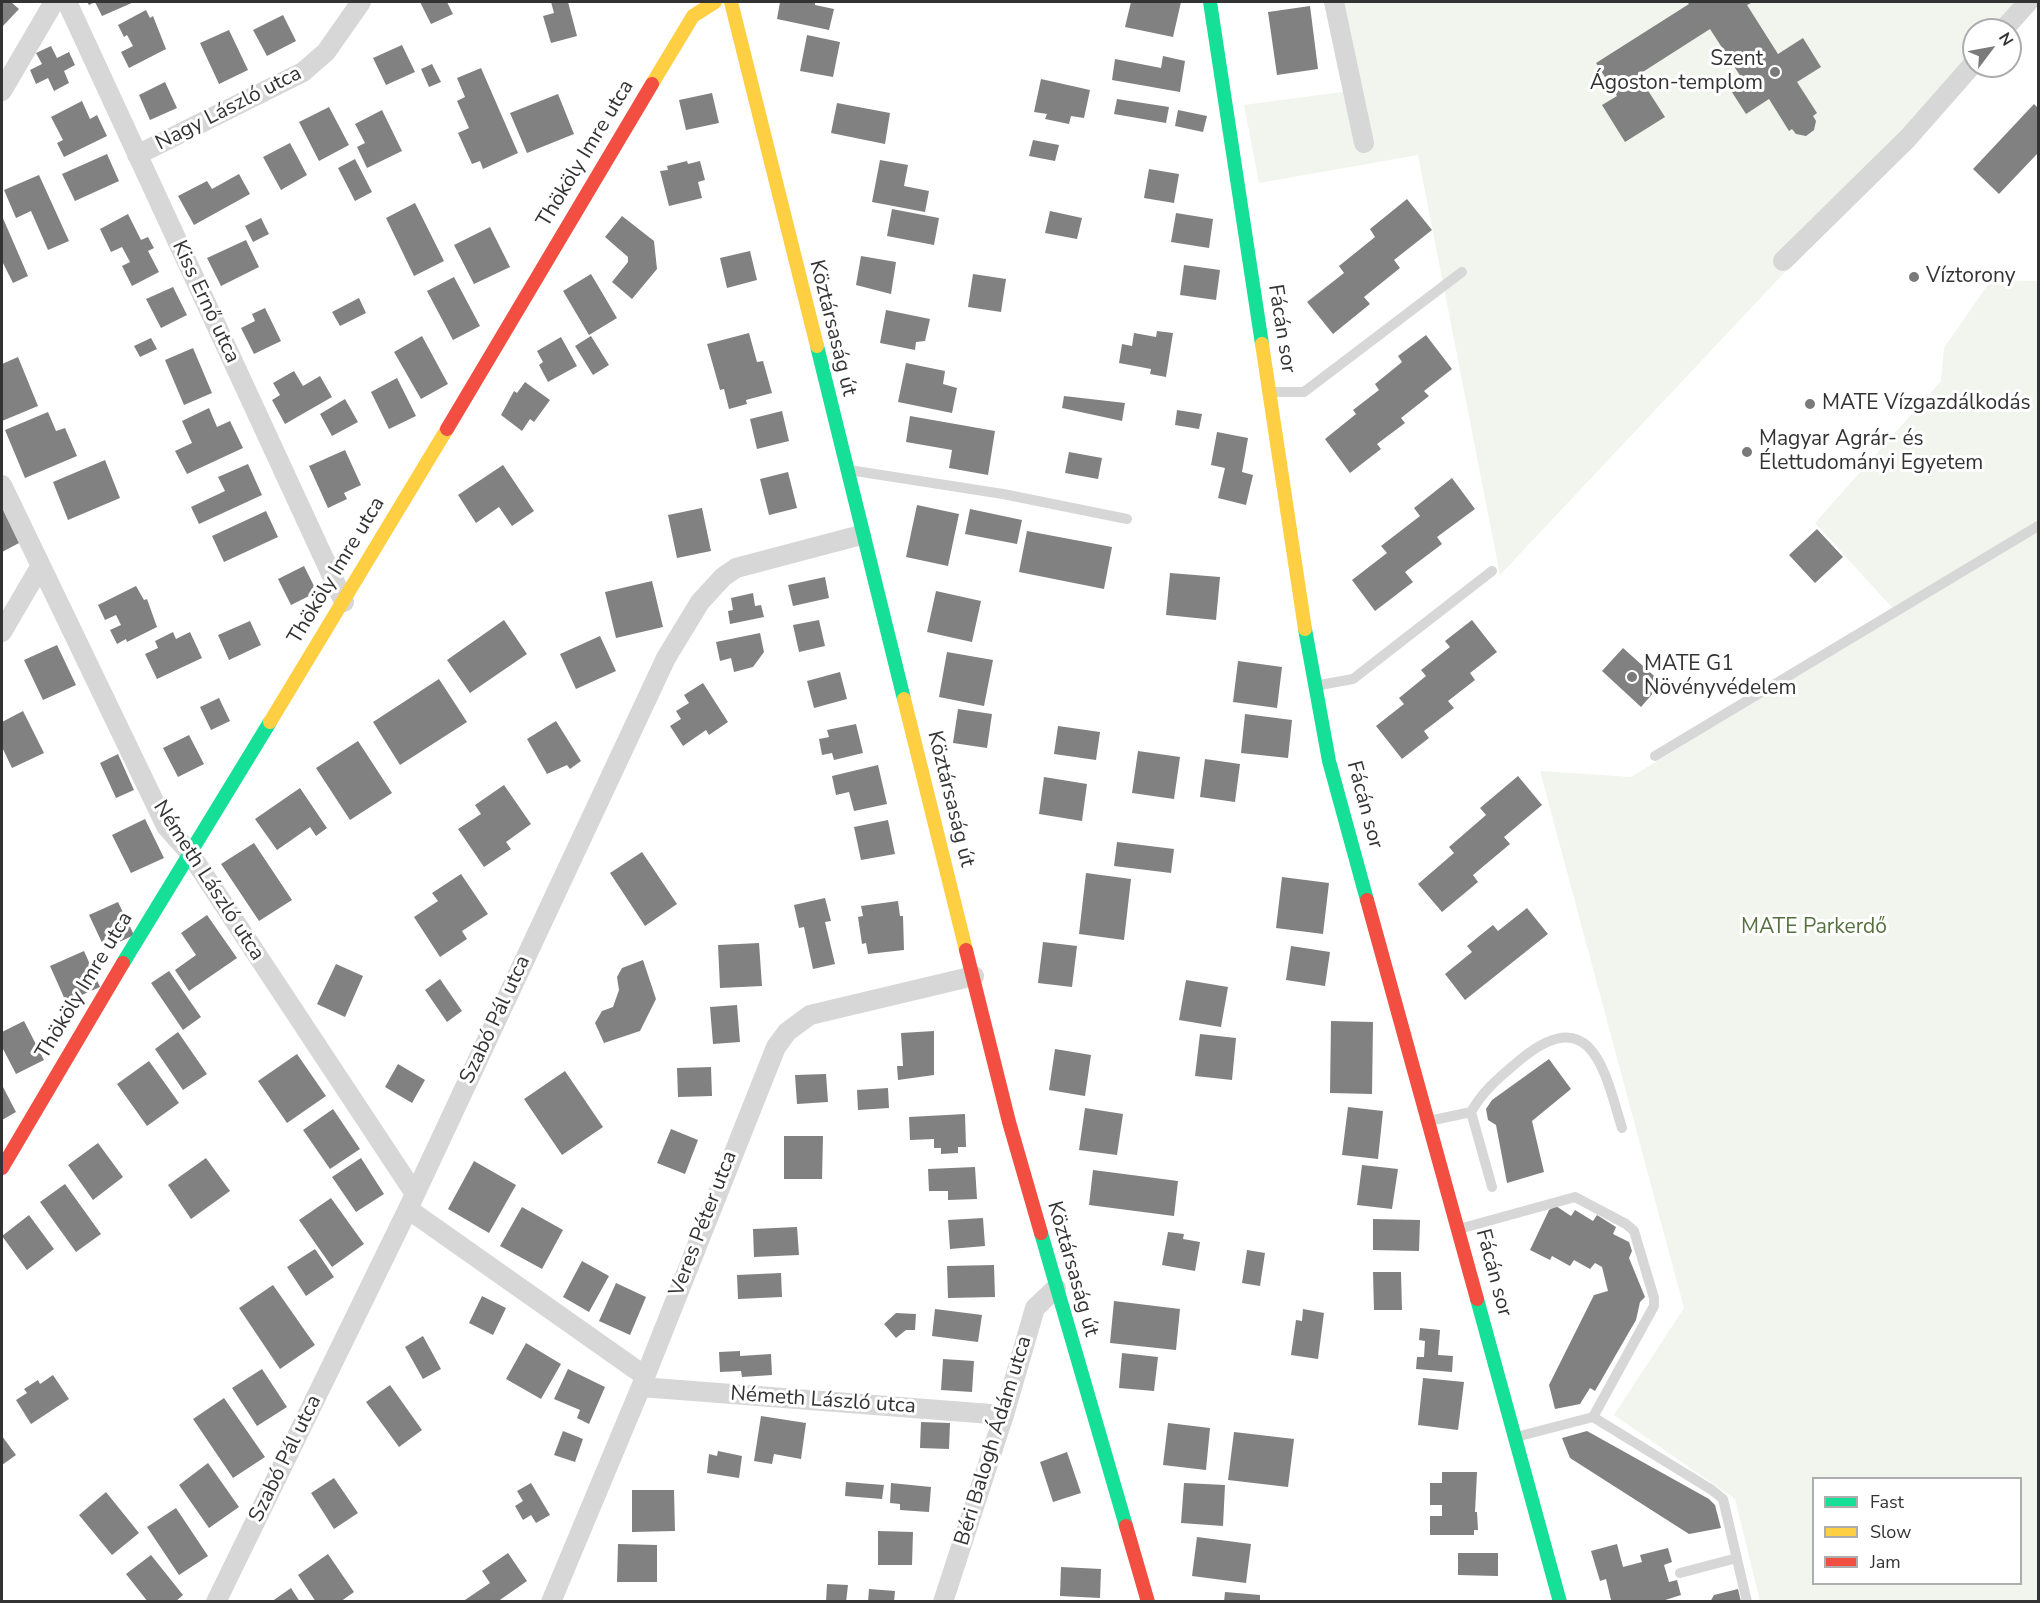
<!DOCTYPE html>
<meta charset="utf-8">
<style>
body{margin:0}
#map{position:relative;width:2040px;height:1603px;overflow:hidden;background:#fff;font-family:"Nunito Sans",sans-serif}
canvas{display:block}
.frame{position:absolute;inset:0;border:3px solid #333;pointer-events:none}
.legend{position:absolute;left:1812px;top:1477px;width:210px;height:108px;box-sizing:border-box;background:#fff;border:2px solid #adadad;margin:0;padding:8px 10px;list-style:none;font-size:18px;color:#333}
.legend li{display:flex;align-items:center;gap:12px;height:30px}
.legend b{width:30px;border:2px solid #adadad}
.north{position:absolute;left:1962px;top:18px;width:60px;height:60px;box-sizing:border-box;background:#fff;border:2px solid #adadad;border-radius:50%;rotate:58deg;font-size:16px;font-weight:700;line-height:24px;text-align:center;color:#333}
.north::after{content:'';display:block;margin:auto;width:21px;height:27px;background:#7a7a7a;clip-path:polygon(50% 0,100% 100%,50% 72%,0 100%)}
</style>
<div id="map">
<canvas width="2040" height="1603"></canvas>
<div class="frame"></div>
<ul class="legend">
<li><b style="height:8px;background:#16e098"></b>Fast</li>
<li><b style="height:8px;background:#ffcf43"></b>Slow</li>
<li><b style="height:8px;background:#f24e42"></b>Jam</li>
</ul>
<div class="north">N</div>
</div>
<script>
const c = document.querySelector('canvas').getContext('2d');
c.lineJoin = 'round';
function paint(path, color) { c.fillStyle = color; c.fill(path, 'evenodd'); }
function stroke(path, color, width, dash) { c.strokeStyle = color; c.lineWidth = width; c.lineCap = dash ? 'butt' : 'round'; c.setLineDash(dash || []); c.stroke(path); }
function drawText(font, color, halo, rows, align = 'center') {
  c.font = font + ' "Nunito Sans",sans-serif'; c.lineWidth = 6; c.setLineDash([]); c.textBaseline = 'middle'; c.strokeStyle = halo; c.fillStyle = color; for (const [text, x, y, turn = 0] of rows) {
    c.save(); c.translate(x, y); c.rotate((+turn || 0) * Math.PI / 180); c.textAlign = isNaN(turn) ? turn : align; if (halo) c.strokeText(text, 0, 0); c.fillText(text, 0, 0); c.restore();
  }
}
paint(new Path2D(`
 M1338 2H2036L2010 30H1974V66L1909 140 1500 575 1418 155 1259 183 1244 105 1357 90Z
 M1991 280 2038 281V1601H1760L1735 1499 1614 1415 1684 1308 1540 771 1631 777 1898 614 1815 523 1941 381 1944 348ZM1814 1478H2020V1584H1814Z`), '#f1f5ed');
paint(new Path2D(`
 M2 2H11L19 9 2 27Z
 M87 2H134L102 16 95 2 89 5Z
 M420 2H447L453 14 431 24Z
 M551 2H568L577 36 551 43 543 16 554 13Z
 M780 2H815V5L834 9 829 30 777 19Z
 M1131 2H1181L1173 37 1125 27Z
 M1687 2H1753L1747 5 1778 54 1803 38 1821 67 1797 82 1817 113 1813 116 1816 121 1814 130 1806 136 1796 134 1792 129 1789 131 1769 99 1746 114 1728 86 1741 77 1710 29 1638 75 1665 117 1625 142 1602 105 1617 96 1596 63 1689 4Z
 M1310 6 1318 69 1277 75 1268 12Z
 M146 10 150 18 153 16 166 49 129 68 121 52 133 46 127 35 124 37 118 25Z
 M283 15 296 41 267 56 253 30Z
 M229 30 248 70 219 84 200 43Z
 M807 35 840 42 833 77 800 71Z
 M402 45 415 72 386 85 373 58Z
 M51 46 57 58 69 52 75 65 64 71 69 83 54 91 48 78 36 84 30 70 42 64 36 53Z
 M1163 56 1185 61 1180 92 1112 80 1115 59 1161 68Z
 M432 64 441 82 429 87 421 69Z
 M481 68 518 153 483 169 480 161 472 164 458 133 469 128 457 101 465 97 457 78Z
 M1041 79 1090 90 1084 118 1071 116 1069 124 1045 119 1047 114 1034 112Z
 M165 82 177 108 150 120 139 95Z
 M712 93 719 123 686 130 679 100Z
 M558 94 574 134 527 153 510 113Z
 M1117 99 1169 107 1166 123 1114 114Z
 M82 101 90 119 97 115 107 136 64 157 57 143 63 140 51 117Z
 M837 103 890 113 885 144 831 133Z
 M2034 104 2038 108V153L1999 194 1973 169Z
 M329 107 349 145 319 161 299 122Z
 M382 110 402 151 367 168 357 147 365 143 355 124Z
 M1178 110 1207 116 1203 132 1175 126Z
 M1033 140 1059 145 1055 161 1029 156Z
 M290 143 307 175 281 190 263 157Z
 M107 154 119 181 75 201 62 174Z
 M355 159 372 192 355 201 338 168Z
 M880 160 908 165 904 186 929 191 925 212 872 202Z
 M687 161 688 164 700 161 705 180 698 182 702 198 669 206 660 171 668 170 667 166Z
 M1149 169 1179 174 1174 203 1144 198Z
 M239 174 250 194 194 225 178 196 207 181 212 189Z
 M39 175 69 241 48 250 31 211 16 218 4 190Z
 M1407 199 1432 230 1394 260 1400 268 1364 297 1370 304 1333 334 1307 302 1344 273 1339 266 1375 237 1370 229Z
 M415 203 444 261 414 276 386 218Z
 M892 209 939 218 934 245 887 236Z
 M1050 211 1082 218 1077 239 1045 233Z
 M1176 213 1213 219 1209 248 1171 242Z
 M128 214 141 240 148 237 154 248 148 251 159 272 132 286 122 266 130 262 122 247 111 252 100 229Z
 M2 216 28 276 13 283 2 261Z
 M622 216 654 241 657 269 632 299 612 282 628 262V257L605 237Z
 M261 218 269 234 253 242 245 226Z
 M490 227 510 267 474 284 454 245Z
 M246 240 259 267 221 286 207 258Z
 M750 251 757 280 727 288 720 258Z
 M861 256 896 262 891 294 856 285Z
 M1184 265 1220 270 1216 300 1180 295Z
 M591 274 617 318 589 335 563 291Z
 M973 274 1006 279 1001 312 968 307Z
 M454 277 480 326 453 340 427 291Z
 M173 287 187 315 161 328 146 299Z
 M359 298 366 313 340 326 332 312Z
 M265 308 281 341 254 354 241 328 255 321 252 314Z
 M886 310 930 319 925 341 916 342 915 350 880 343Z
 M1157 331 1173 333 1166 377 1150 374 1151 369 1119 363 1122 344 1132 346 1134 333 1156 337Z
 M749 333 757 362 763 361 772 393 746 400 747 404 729 409 724 389 720 390 707 344Z
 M1426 335 1452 369 1424 391 1429 396 1401 418 1405 423 1377 444 1381 449 1350 473 1325 439 1356 414 1353 410 1379 390 1375 384 1402 362 1398 356Z
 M422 336 448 384 421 399 394 352Z
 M591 336 609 365 593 375 575 346Z
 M561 337 577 366 548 382 539 365 543 362 537 351Z
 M151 338 157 349 140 357 134 346Z
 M193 348 212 393 184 405 165 360Z
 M18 357 38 406 2 421V364Z
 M906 363 945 371 943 384 957 388 952 413 898 402Z
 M294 371 303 386 320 376 332 397 285 424 272 400 280 395 273 383Z
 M397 378 416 416 389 429 371 392Z
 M525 382 550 400 534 422 530 419 522 431 501 415 514 391 517 393Z
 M1064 396 1125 403 1122 421 1062 408Z
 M345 399 358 422 332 436 320 414Z
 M209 408 217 427 230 421 243 448 187 474 175 451 192 443 182 421Z
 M1177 410 1202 414 1199 429 1175 425Z
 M782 411 789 441 757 449 750 419Z
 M48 412 56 431 65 428 77 456 25 478 5 430Z
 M910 416 995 431 988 475 949 468 952 450 906 442Z
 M1217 432 1248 438 1242 472 1253 475 1246 505 1218 498 1225 468 1211 465Z
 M345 450 361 485 344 493 347 499 328 508 309 466Z
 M1069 452 1102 458 1098 479 1065 473Z
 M105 460 120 498 68 520 53 482Z
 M248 464 262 495 199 524 191 507 225 491 218 477Z
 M503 465 534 511 512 526 499 507 476 523 458 495Z
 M788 472 797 508 769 515 760 479Z
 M1452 478 1475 509 1437 537 1442 544 1405 572 1413 582 1375 611 1352 580 1387 553 1381 546 1420 516 1414 508Z
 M2 503 21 542 2 552Z
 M917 505 959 514 948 566 906 557Z
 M702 508 711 551 677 558 668 515Z
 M970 509 1022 520 1017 544 965 534Z
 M266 511 278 537 224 562 212 536Z
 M1817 529 1843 557 1815 583 1789 555Z
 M1027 531 1112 547 1104 589 1019 572Z
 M304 566 317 592 291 605 278 579Z
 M1170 573 1220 577 1216 620 1166 615Z
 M825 577 829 598 793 606 788 585Z
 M652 581 663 627 616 638 605 592Z
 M136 586 144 600 147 599 157 627 127 642 126 639 117 644 110 630 121 625 116 615 105 620 98 605Z
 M936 591 981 601 972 642 927 632Z
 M753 593 755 606 761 605 764 617 730 624 728 611 733 610 731 598Z
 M504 620 527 654 470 693 447 660Z
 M819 620 825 646 799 652 793 625Z
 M1472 620 1497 652 1470 673 1475 680 1448 701 1454 708 1424 731 1429 738 1402 759 1376 726 1404 704 1399 698 1426 676 1421 670 1450 647 1445 641Z
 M250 621 261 645 229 660 218 635Z
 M173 632 176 639 190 632 202 658 157 679 145 654 158 648 155 641Z
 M760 633 764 652 753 667 734 672 731 658 720 661 716 642Z
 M600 636 616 671 576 689 560 654Z
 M57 645 76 685 43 700 24 660Z
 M1623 648 1662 683 1641 707 1602 671Z
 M947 652 993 660 984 706 939 697Z
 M1238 661 1282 667 1277 708 1233 702Z
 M840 672 847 699 814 708 807 681Z
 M439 679 467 722 400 765 373 722Z
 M703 683 728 722 709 735 706 730 683 746 670 726 681 719 676 711 689 703 684 695Z
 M219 698 230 721 211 730 200 707Z
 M958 709 992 714 987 748 953 743Z
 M23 711 44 753 12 768 2 747V722Z
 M1245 714 1292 720 1288 758 1241 753Z
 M556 721 581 761 570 769 567 765 547 774 527 739Z
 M856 724 863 753 834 760 832 753 822 755 819 739 829 737 827 730Z
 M1058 726 1100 732 1096 760 1054 754Z
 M189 735 204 764 178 777 163 748Z
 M358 741 392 793 350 820 316 768Z
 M1138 751 1180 757 1174 799 1132 793Z
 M118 754 134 790 116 798 100 763Z
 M1205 759 1240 764 1235 802 1200 797Z
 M878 765 887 804 854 811 849 792 836 795 832 776Z
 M1518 776 1542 805 1504 837 1510 844 1473 875 1478 882 1442 912 1418 884 1454 853 1449 847 1486 815 1480 808Z
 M1044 777 1087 784 1082 821 1039 814Z
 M504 785 531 824 506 842 511 849 484 867 458 829 481 814 475 805Z
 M300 788 327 828 316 836 310 827 277 850 255 819Z
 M145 819 164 858 131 873 112 835Z
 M888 820 895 854 861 860 854 827Z
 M1117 842 1174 849 1171 873 1114 866Z
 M254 843 292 900 259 921 221 864Z
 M642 852 677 904 645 926 610 873Z
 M1086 873 1131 879 1124 940 1079 934Z
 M461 874 488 914 462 931 467 939 440 957 414 917 438 901 432 893Z
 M1282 877 1329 883 1323 934 1276 928Z
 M825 898 831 921 825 922 835 964 813 969 804 927 799 928 794 905Z
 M898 901 900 916H903L904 950 868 954 866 943 862 944 858 917 863 916 861 906Z
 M118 902 134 935 105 949 89 915Z
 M1527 908 1548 934 1465 1000 1445 974 1472 952 1467 946 1493 925 1498 931Z
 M207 915 237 958 189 991 175 970 196 955 181 933Z
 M1043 942 1077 946 1072 987 1038 983Z
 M759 943 762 986 720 988 718 945Z
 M1291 946 1330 952 1325 986 1286 980Z
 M84 951 100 987 66 1002 50 966Z
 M643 960 656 999 640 1031 604 1043 595 1023 602 1011 613 1007 619 990 617 977 622 968Z
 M336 964 363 976 345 1017 317 1004Z
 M169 971 201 1017 183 1030 151 983Z
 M440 979 462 1011 447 1022 425 990Z
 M1186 980 1228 987 1221 1027 1179 1020Z
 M737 1005 740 1042 713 1044 710 1007Z
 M24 1021 44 1060 16 1074 2 1047V1032Z
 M1331 1021 1373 1022 1372 1094 1330 1093Z
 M934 1031V1075L898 1080 897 1066H903L901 1033Z
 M178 1032 207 1074 183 1090 155 1049Z
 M1200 1034 1236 1038 1232 1080 1195 1076Z
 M1055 1049 1091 1055 1085 1096 1049 1090Z
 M297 1054 326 1096 287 1123 258 1081Z
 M1549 1059 1571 1089 1532 1121 1544 1172 1507 1183 1496 1125 1488 1120 1486 1109 1492 1100Z
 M149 1061 179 1103 147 1126 117 1084Z
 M398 1064 425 1080 412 1103 385 1087Z
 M711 1067 712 1096 678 1097 677 1068Z
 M565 1071 603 1127 562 1155 524 1099Z
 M826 1074 828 1102 797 1104 795 1075Z
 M2 1085 16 1112 2 1120Z
 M888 1088 889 1108 858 1110 857 1090Z
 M1348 1107 1383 1111 1378 1159 1342 1155Z
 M1085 1108 1123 1114 1117 1155 1079 1150Z
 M333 1109 360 1149 330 1169 303 1130Z
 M965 1114 966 1147H958V1153L941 1154V1148H934V1139L910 1140 909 1117Z
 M671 1129 698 1140 685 1174 657 1163Z
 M784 1136H823L822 1179H784Z
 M98 1143 123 1177 93 1200 68 1165Z
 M206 1158 230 1191 191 1219 168 1185Z
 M361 1158 384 1194 356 1212 332 1177Z
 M474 1161 516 1185 489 1233 448 1209Z
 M1362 1165 1398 1169 1392 1209 1357 1205Z
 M975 1167 977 1199 948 1200V1191H929L928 1169Z
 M1093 1170 1178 1181 1174 1216 1089 1205Z
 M65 1184 101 1234 76 1252 40 1202Z
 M331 1198 364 1244 332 1267 299 1220Z
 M1556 1206 1571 1216 1575 1210 1593 1221 1597 1215 1616 1227 1613 1234 1629 1242 1632 1251 1629 1258 1645 1297 1640 1302 1636 1320 1595 1391 1590 1388 1580 1404 1555 1409 1549 1385 1594 1295 1608 1291 1602 1267 1595 1263 1590 1269 1574 1260 1570 1266 1552 1256 1550 1260 1530 1250 1549 1210Z
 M522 1207 563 1230 542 1269 500 1246Z
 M29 1215 54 1249 27 1270 2 1236Z
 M983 1218 985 1246 950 1249 948 1220Z
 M1373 1219 1420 1220 1419 1251 1373 1250Z
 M797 1227 799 1255 754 1257 753 1229Z
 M1168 1232 1184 1234 1183 1239 1200 1242 1195 1271 1162 1265Z
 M315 1249 334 1277 306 1296 287 1267Z
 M1247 1250 1265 1253 1260 1286 1242 1283Z
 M582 1261 609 1276 589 1312 563 1297Z
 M994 1265 995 1297 948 1298 947 1266Z
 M1373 1272H1401L1402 1310H1374Z
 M781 1273 782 1297 738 1299 737 1275Z
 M616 1283 646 1297 630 1335 599 1321Z
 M273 1285 315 1345 280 1369 239 1308Z
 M482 1296 506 1308 493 1335 469 1323Z
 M1114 1301 1180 1309 1176 1350 1110 1343Z
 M935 1309 982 1315 978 1342 932 1336Z
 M1303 1309 1324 1313 1318 1359 1291 1355 1296 1320 1302 1321Z
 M896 1313 916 1314 915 1330H906L896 1338 884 1324Z
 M1420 1328 1440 1330 1438 1355 1453 1356 1452 1372 1416 1369 1417 1357H1424L1425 1341 1419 1340Z
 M423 1336 441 1369 423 1379 405 1347Z
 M526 1343 561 1364 541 1399 506 1379Z
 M740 1351V1356L771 1354 772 1375 742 1377 741 1371 720 1372 719 1352Z
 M1122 1353 1158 1357 1154 1391 1119 1388Z
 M943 1359 974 1361 972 1392 941 1390Z
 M262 1369 287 1407 257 1426 232 1388Z
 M568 1369 605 1387 589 1424 577 1418 580 1410 554 1399Z
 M53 1375 69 1399 31 1424 16 1400 27 1393 24 1389 38 1380 40 1384Z
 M1423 1378 1464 1382 1458 1430 1418 1425Z
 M390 1385 422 1430 399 1447 366 1402Z
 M224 1398 265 1457 233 1478 193 1419Z
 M761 1416 806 1423 801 1459 774 1454 772 1464 754 1461Z
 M921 1422 950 1423 949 1449 920 1448Z
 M1168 1423 1210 1428 1206 1470 1163 1465Z
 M563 1431 583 1439 575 1462 554 1455Z
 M1587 1431 1709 1499 1715 1505 1721 1528 1689 1534 1570 1458 1562 1438Z
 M1234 1432 1294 1439 1288 1487 1228 1480Z
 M2 1436 16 1455 2 1465Z
 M718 1451 742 1456 739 1478 707 1473 709 1454 717 1456Z
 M1067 1452 1081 1493 1053 1502 1040 1462Z
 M208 1463 239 1507 209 1528 179 1485Z
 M1442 1472H1477L1475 1512H1477L1478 1530H1474V1535H1430V1516H1442V1505H1430V1483H1442Z
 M334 1478 358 1513 334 1529 311 1493Z
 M846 1482 884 1485 882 1499 845 1496Z
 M531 1483 550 1515 536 1523 531 1515 523 1520 515 1506 523 1501 517 1491Z
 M891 1483 931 1487 929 1512 900 1510V1504L890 1503Z
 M1184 1483 1225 1485 1223 1526 1181 1523Z
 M632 1490H674L675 1531 632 1532Z
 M106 1492 139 1533 112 1555 79 1515Z
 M176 1508 208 1556 179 1575 147 1527Z
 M878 1531 913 1532 912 1565H878Z
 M1197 1537 1251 1544 1246 1583 1192 1576Z
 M618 1544 657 1545V1582H617Z
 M1617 1544 1623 1567 1642 1562 1640 1555 1668 1548 1672 1562 1664 1565 1669 1582 1677 1580 1681 1595 1659 1602H1607L1611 1600 1606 1579 1600 1581 1591 1551Z
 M508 1553 527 1581 497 1602H462L490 1583 482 1571Z
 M1458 1553H1498V1576L1458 1575Z
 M328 1554 354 1592 340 1602H316L298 1575Z
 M151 1555 183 1595 175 1602H148L126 1574Z
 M1061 1567 1101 1569 1100 1598 1060 1596Z
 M827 1584 848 1585 846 1602H826Z
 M291 1588 300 1602H271Z
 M869 1589 895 1591 894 1602H868Z
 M1738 1589 1741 1602H1710L1714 1595Z
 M1225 1592 1260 1595V1602H1224Z`), '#818181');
stroke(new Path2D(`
 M1272 392H1304L1462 272
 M849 470 1003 494 1127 519
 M1314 686 1353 679 1492 571
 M1655 756 2038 526
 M1471 1112 1492 1187
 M1429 1121 1471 1112C1484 1089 1501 1076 1521 1059 1592 1001 1605 1072 1622 1128
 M1459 1229 1575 1197 1626 1224 1634 1231 1654 1298V1306L1593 1417 1516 1437
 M1593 1417 1712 1490 1723 1499 1747 1602
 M1680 1573 1737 1558`), '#d7d7d7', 10);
stroke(new Path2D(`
 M67 2 344 602
 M1334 2 1364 143
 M2003 30 2028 2
 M2 91 54 2
 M137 155 303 72 326 52 361 2
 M1783 261 1908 138 1974 63
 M2 485 166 826 189 852 415 1194
 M2 632 40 567
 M408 1209 645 1376
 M641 1387 1004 1415
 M216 1602 408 1209 666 658 700 602 723 577 736 568 861 535
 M551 1602 641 1387 776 1047 787 1032 810 1015 974 976
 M943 1602 1004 1415 1035 1308 1056 1288`), '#d7d7d7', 20);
stroke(new Path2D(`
 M1210 2 1262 344
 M817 346 904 699
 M1305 629 1329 761 1367 900
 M123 963 270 722
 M1041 1233 1126 1526
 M1477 1299 1560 1602`), '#16e098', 14);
stroke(new Path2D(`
 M731 2 817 346
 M652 84 693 16 715 2
 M1262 344 1305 629
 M904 699 966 950
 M270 722 447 429`), '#ffcf43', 14);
stroke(new Path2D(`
 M447 429 652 84
 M1367 900 1477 1299
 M966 950 1009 1122 1041 1233
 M2 1168 123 963
 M1126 1526 1148 1602`), '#f24e42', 14);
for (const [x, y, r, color] of [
 [1775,72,6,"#7a7a7a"],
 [1914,277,6,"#7a7a7a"],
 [1810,404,6,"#7a7a7a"],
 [1747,452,6,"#7a7a7a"],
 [1632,677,6,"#7a7a7a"]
]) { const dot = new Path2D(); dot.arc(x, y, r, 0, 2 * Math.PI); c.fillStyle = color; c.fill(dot); stroke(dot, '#fff', 2); }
drawText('21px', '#333', '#fff', [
 ["Szent",1763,60,"right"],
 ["Ágoston-templom",1763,84,"right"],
 ["Víztorony",1926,277],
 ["MATE Vízgazdálkodás",1822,404],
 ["Magyar Agrár- és",1759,440],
 ["Élettudományi Egyetem",1759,464],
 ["MATE G1",1644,665],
 ["Növényvédelem",1644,689]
], 'left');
drawText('21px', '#333', '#fff', [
 ["Nagy László utca",229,109,-27],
 ["Thököly Imre utca",586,154,-59],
 ["Kiss Ernő utca",205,302,65],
 ["Köztársaság út",832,328,76],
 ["Fácán sor",1281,329,81],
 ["Thököly Imre utca",337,571,-59],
 ["Köztársaság út",950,799,76],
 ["Fácán sor",1364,805,75],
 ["Németh László utca",208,881,57],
 ["Thököly Imre utca",85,986,-59],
 ["Szabó Pál utca",496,1020,-65],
 ["Veres Péter utca",704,1224,-69],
 ["Köztársaság út",1072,1269,74],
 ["Fácán sor",1493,1273,75],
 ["Németh László utca",823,1401,4],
 ["Béri Balogh Ádám utca",994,1441,-73],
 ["Szabó Pál utca",286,1459,-64]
]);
drawText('21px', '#56703f', '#fff', [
 ["MATE Parkerdő",1814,928]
]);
</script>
